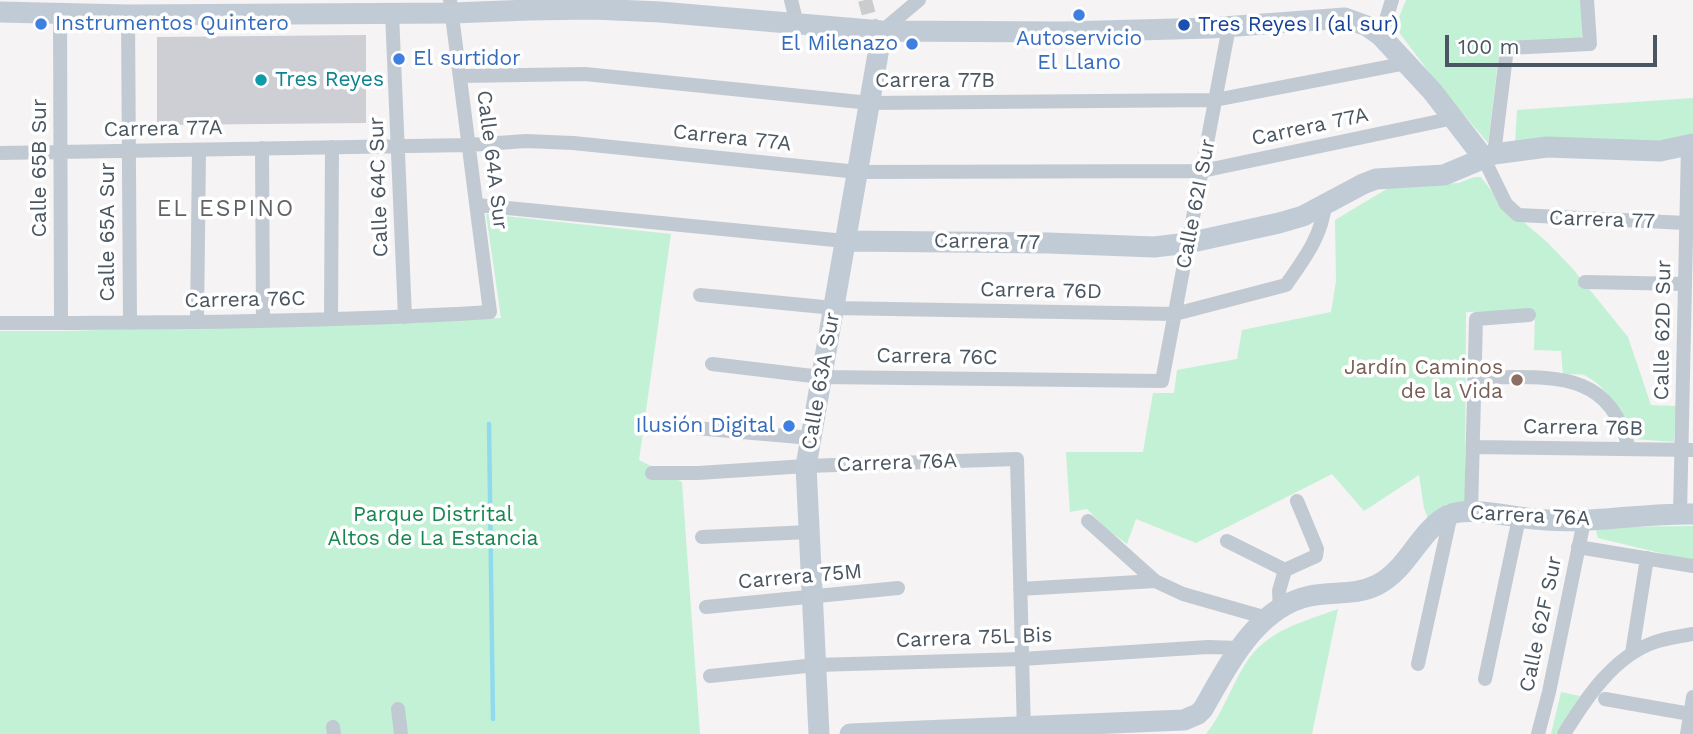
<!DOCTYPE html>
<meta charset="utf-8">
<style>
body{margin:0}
#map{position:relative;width:1693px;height:734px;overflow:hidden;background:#f5f3f3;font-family:"Work Sans",sans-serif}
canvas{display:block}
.scale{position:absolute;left:1445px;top:35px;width:212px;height:32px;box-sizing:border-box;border:4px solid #4a5661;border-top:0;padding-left:9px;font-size:21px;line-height:24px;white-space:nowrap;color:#4a5661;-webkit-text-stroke:5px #fff;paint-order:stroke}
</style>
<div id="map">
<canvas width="1693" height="734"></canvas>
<div class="scale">100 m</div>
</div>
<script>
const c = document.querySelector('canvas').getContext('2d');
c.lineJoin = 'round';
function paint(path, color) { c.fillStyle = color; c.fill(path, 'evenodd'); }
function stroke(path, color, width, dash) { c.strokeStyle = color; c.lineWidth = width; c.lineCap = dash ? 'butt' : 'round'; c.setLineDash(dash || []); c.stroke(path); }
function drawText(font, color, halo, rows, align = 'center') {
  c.font = font + ' "Work Sans",sans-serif'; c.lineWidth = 7; c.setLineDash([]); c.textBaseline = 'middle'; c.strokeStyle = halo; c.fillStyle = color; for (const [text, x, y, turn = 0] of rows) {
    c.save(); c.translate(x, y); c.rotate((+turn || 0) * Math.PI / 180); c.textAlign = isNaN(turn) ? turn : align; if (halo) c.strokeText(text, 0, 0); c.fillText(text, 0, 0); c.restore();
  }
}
paint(new Path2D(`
 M1406 0H1582V38L1500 44 1488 143 1441 88 1395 27Z
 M1693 98V134L1662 142 1515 145 1517 110Z
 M1474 177H1481L1499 201 1548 243 1573 269 1628 337 1651 405 1676 406 1674 442 1634 439C1623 416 1609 388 1586 376 1580 373 1570 375 1563 375L1561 351 1534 350 1535 311 1466 312 1465 504H1446L1429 521 1424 508 1419 475 1364 511 1332 474 1196 543 1136 519 1127 544 1108 530 1087 509 1070 512 1066 452H1143L1153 393H1174L1177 370 1237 359 1242 330 1331 312 1336 281 1335 220 1390 187 1459 183Z
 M486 214 671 234 639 460 682 482 700 734H0V331H65L501 318Z
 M1693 526V561L1598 538 1596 531 1601 527Z
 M1338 609 1312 734H1206C1223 713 1231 686 1246 663 1265 631 1305 621 1338 609Z
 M1561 692 1580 696 1556 734H1551Z`), '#c3f1d5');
stroke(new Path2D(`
 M489 424 493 719`), '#90daee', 4.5);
paint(new Path2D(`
 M366 35V123L157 125V37Z`), '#cdcfd5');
stroke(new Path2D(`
 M865 0 873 30`), '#caccce', 14, [14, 7]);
stroke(new Path2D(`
 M791 0 797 24
 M60 13 61 323
 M392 13 405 317
 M128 15 130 323
 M882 31 919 0
 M1381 36 1392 0
 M461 76 585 74 870 103 1215 100 1407 63
 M262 148 263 320
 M0 153 469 145 526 141 573 143 858 172 1202 171 1454 118
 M1494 154 1507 48 1590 44 1587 0
 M1483 157 1506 204 1518 215 1686 223
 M477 205 845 241
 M1585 282 1685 284
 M700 295 834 308 1175 314 1286 285C1304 259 1322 236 1325 204
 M331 319 332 147
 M197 322 199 150
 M0 323C163 323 327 322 490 312L450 0
 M712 364 821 377 1162 381 1229 27
 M1475 377C1544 379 1609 364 1629 449
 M695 428 811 438
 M1473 447 1693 450
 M652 473H698L806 466 1017 459 1024 733
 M1471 512 1476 319 1529 315
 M1680 514 1688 146
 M1088 521 1155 581 1183 594 1267 618
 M702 537 809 532
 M1227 541 1285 570
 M1578 547 1693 566
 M1020 589 1155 581
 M706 607 898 588
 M1280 609 1279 591 1285 570 1316 556 1317 549 1297 501
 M1632 653 1647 558
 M1418 664 1451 514
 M710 676 816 665 1022 659 1208 647 1239 648
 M1485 679 1519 518
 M1605 699 1690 714
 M398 709 401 734
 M333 727 334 734
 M1538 734 1549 692 1584 521
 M1564 734C1586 698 1614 656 1655 642 1667 638 1681 636 1693 634
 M1687 734 1693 697`), '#c1cad2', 14);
stroke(new Path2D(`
 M0 12 128 15 453 13 529 10 593 9 660 12 882 31 1064 32 1210 28 1345 18 1367 26 1381 36 1432 91 1483 157
 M845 241 1048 243 1154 247 1188 243 1279 223 1303 216 1363 184 1376 179 1444 175 1494 154 1547 147 1660 151 1693 144
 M819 734 806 466 882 31
 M850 734 1184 720 1198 714 1203 709C1228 666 1256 607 1310 596 1333 591 1355 596 1377 585 1408 570 1419 530 1449 515 1468 506 1512 517 1534 519 1587 525 1640 513 1693 514`), '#c1cbd6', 21);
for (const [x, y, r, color] of [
 [1079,15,7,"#3f7fe0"],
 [41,24,7,"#3f7fe0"],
 [1184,25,7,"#1a4fb4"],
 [912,44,7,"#3f7fe0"],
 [399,59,7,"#3f7fe0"],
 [261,80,7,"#0f9aa8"],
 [1517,380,7,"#8d6e63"],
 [789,426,7,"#3f7fe0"]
]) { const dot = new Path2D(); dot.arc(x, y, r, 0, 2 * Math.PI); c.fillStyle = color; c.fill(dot); stroke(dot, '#fff', 2.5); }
drawText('21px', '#366cbe', '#fff', [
 ["Instrumentos Quintero",55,24],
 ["Autoservicio",1079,39,"center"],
 ["El Llano",1079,63,"center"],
 ["El Milenazo",898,44,"right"],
 ["El surtidor",413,59],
 ["Ilusión Digital",775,426,"right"]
], 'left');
drawText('21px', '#164399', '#fff', [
 ["Tres Reyes I (al sur)",1198,25]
], 'left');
drawText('21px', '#0d838f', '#fff', [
 ["Tres Reyes",275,80]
], 'left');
drawText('21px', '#4a5661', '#fff', [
 ["Carrera 77B",935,81],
 ["Carrera 77A",1310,127,-12],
 ["Carrera 77A",163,129,-1],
 ["Carrera 77A",732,138,6],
 ["Calle 64A Sur",492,160,83],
 ["Calle 65B Sur",40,168,-90],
 ["Calle 64C Sur",379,187,-92],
 ["Calle 62I Sur",1196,204,-79],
 ["Carrera 77",1602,220,2],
 ["Calle 65A Sur",108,232,-90],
 ["Carrera 77",987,242,1],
 ["Carrera 76D",1041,291,1],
 ["Carrera 76C",245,300,-1],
 ["Calle 62D Sur",1663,330,-89],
 ["Carrera 76C",937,357,1],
 ["Calle 63A Sur",821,381,-80],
 ["Carrera 76B",1583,428,1],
 ["Carrera 76A",897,463,-2],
 ["Carrera 76A",1530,516,3],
 ["Carrera 75M",800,577,-5],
 ["Calle 62F Sur",1541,624,-78],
 ["Carrera 75L Bis",974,638,-2]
]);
drawText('21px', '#785e54', '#fff', [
 ["Jardín Caminos",1503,368],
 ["de la Vida",1503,392]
], 'right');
drawText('21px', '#17864f', '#fff', [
 ["Parque Distrital",433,515],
 ["Altos de La Estancia",433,539]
]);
c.letterSpacing = '2px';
drawText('23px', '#5f6368', '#fff', [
 ["EL ESPINO",226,209]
]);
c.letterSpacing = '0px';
</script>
